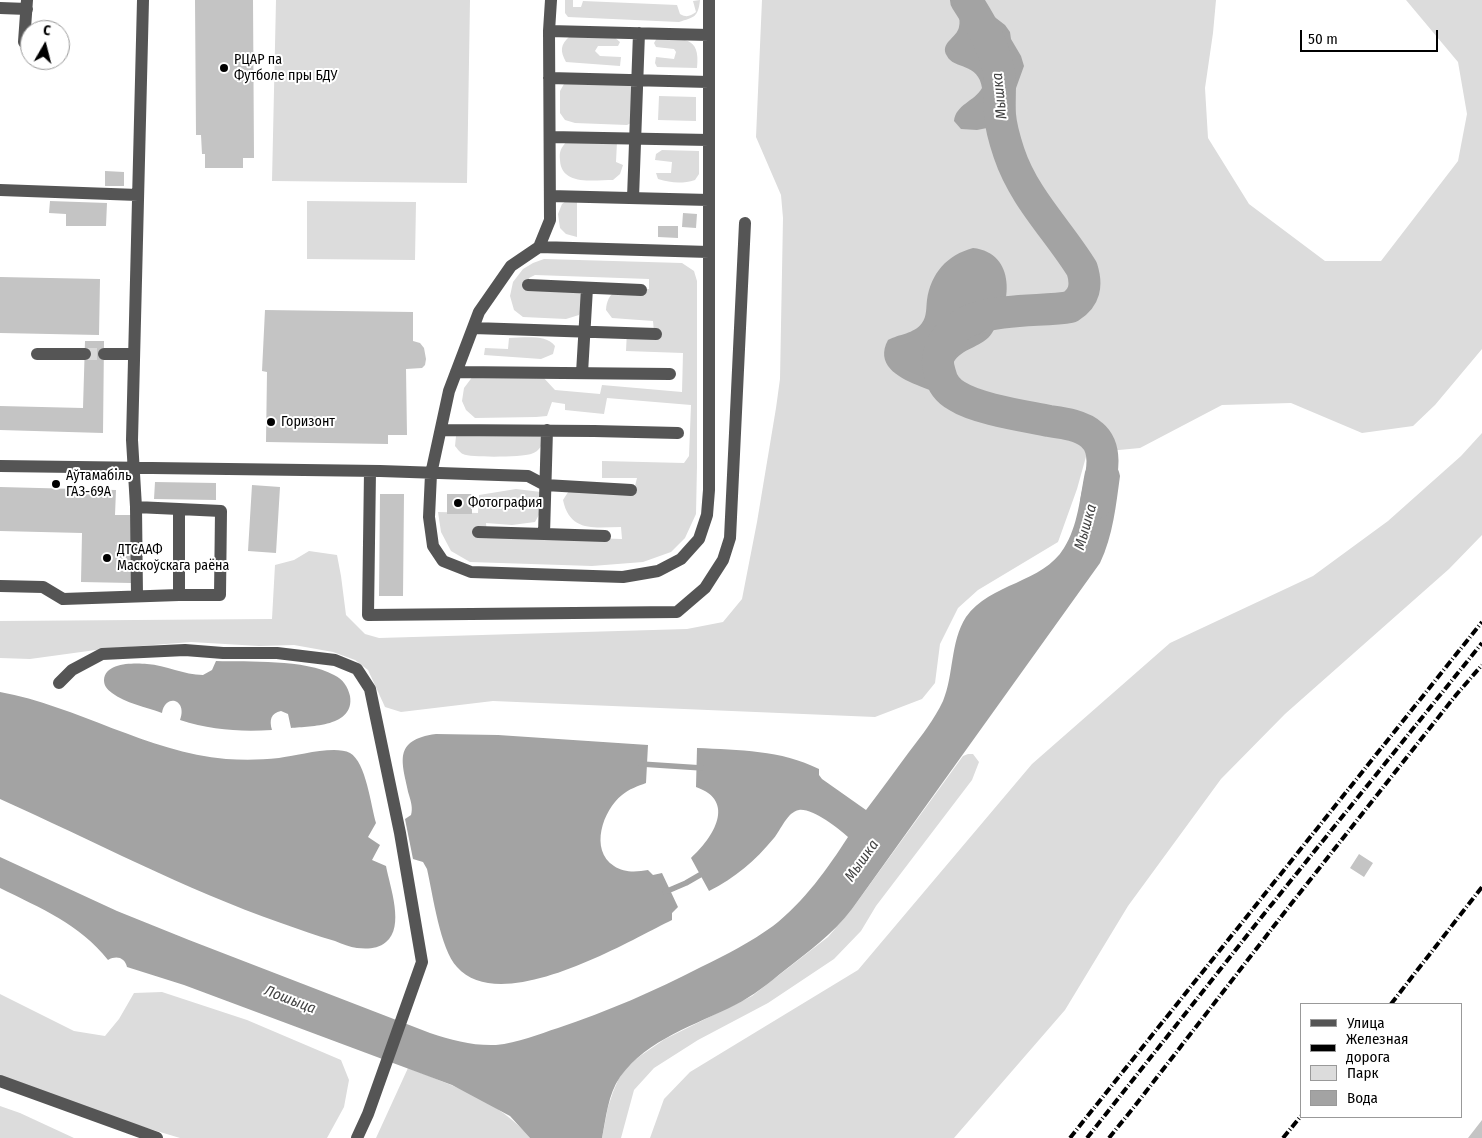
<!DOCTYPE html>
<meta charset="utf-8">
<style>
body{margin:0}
#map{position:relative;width:1482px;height:1138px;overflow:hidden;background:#fff;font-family:"Fira Sans Condensed",sans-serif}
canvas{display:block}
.legend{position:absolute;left:1300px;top:1003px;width:162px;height:115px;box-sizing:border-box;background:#fff;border:1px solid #999;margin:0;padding:6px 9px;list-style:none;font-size:15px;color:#000}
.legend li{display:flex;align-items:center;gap:10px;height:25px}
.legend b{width:25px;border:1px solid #999}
.north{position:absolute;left:20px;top:20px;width:50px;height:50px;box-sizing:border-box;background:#fff;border:1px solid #999;border-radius:50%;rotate:8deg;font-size:14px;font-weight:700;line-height:20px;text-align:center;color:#000}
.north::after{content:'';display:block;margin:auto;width:18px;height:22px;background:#000;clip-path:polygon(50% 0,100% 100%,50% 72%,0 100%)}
.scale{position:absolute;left:1300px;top:30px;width:138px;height:22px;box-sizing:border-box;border:2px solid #000;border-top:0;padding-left:6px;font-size:15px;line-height:18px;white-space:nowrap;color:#000;-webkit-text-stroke:4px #fff;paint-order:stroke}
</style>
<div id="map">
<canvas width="1482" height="1138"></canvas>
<ul class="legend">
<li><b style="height:6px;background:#555"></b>Улица</li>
<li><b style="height:6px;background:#000"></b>Железная дорога</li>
<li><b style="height:14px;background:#dcdcdc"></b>Парк</li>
<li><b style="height:14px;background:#a3a3a3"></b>Вода</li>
</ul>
<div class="north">С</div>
<div class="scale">50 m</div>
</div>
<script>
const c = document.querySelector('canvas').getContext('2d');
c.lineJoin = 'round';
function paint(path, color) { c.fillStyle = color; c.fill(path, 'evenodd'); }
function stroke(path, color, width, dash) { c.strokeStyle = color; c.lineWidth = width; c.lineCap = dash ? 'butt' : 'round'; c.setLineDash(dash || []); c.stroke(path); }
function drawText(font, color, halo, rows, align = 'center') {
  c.font = font + ' "Fira Sans Condensed",sans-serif'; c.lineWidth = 4; c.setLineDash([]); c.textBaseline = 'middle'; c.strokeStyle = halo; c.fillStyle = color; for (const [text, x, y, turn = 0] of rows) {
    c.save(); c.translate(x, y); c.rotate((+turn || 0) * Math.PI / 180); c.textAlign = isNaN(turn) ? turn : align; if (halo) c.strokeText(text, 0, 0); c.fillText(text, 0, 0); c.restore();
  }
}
paint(new Path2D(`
 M276 0H470L467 183 272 181Z
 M565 0H573V7H581L583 1 677 5 680 14C687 18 690 16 696 12L693 1 700 0C698 18 694 17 679 22L568 17 565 13Z
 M762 0H1216L1213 33 1205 88 1208 138 1249 204 1325 261H1381L1458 161 1467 114 1458 62 1406 0H1482V349L1435 405 1413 426 1362 433 1291 403 1222 405 1140 448 1087 453 1077 489 1058 542 978 590 958 608 940 644 935 683 922 699 875 717 493 701 401 712 385 707 368 670 355 660 333 652 294 645 259 646 191 642 103 649 30 659 0 658V621L272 619 275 565 294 560 309 551 337 555 341 576 346 615 365 634 379 638 687 629 723 622 742 599 757 522 776 408 780 379 783 218 781 195 756 137Z
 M570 36 614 37 620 42 618 46H598L595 51 600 56 621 57 620 66 566 62C560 51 560 45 570 36Z
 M657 38C682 39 701 35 697 68L657 67 655 63 656 57 674 59 676 52 674 49 656 47 654 43Z
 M564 84 633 85V122L627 125 575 123 565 120 560 113V91Z
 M659 96 696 97V121L658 120Z
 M567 141 617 142 616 162 623 165 620 174 613 180C594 180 561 186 560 160 559 151 561 148 567 141Z
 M662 150 699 151V174L695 180C682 184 671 183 658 179L656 173H671L672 162 655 160 656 154Z
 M569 199H577V237L566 234 560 228 558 214 562 204Z
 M307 201 416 202 415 260 307 259Z
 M544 259 682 263 694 271 697 281V466L696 514 685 538 671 552 643 562 592 566 470 562 451 551 441 532 438 512 478 513 479 495 516 489 541 492 542 509 535 522 512 525 486 523 487 535 622 539 621 527C595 527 570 533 563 500L570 489 635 486 637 478H602V461L684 463 689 456 691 405 607 398 604 414 565 410V404L552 402 547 416 536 417 475 418 466 410 462 401 464 388 473 376H542L555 390 600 394 602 385 682 392 683 353 626 351 627 331 654 332 653 321 612 318 606 310C608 284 629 289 649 289V279L535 275 529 278 528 282 574 289 581 294 584 306 579 315 566 319 523 317 514 310 510 296 513 282 523 269 533 263Z
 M509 338C523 338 546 334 555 346L553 354 541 359 484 355 485 348 508 349Z
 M1482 433V535L1449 569 1285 714 1221 779 1128 906 1065 1010 954 1138H650L664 1099 690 1072 858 970 1032 764 1170 643 1313 576 1388 521 1461 456Z
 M456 436H543C543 445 540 451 531 454 523 457 471 458 463 454 460 453 457 448 455 446Z
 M968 754H973L979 762 972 780 876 906 861 931 834 959 768 1003 698 1040 654 1068 634 1090 621 1138H602L608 1107 613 1092 619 1078 628 1066 640 1056 665 1039 752 996 828 937 852 909 963 756Z
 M162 992 247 1020 341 1060 349 1080 344 1107 327 1138H180L107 1116 0 1076V994L74 1031 105 1036 119 1019 134 993Z
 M408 1068C451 1085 500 1101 530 1138H376Z
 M0 1106 20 1113 74 1138H0Z`), '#dcdcdc');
paint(new Path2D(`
 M955 0H983L992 15 1005 25 1010 32 1011 39 1021 56 1024 66 1011 102 1003 117 996 124 987 128 977 130 961 129 954 121C956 104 974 102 982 88 979 63 953 69 947 56 939 43 957 38 959 27 961 18 957 9 955 0Z
 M973 248C1017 253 1012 305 992 333 983 347 965 347 955 360 949 368 952 376 952 385L948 392C938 394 926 389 917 385 897 377 875 364 888 340 899 334 914 334 922 323 927 316 926 307 927 300 931 273 947 255 973 248Z
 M1103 459C1114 462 1118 465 1120 476 1116 505 1113 536 1100 563L852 909C833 934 809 951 785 970 769 983 753 996 735 1005 696 1025 647 1039 620 1077 608 1094 606 1118 602 1138H530L510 1116 452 1085 184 985 127 967C125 958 117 955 108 960 80 924 40 908 0 888V857L117 911 189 940 430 1033C452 1040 473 1046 496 1045 518 1043 539 1034 558 1028 608 1011 655 991 701 967 726 955 751 942 773 926 804 902 828 868 848 837 838 828 812 808 799 810 787 812 781 830 774 838 755 861 735 878 709 891L691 858C713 838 737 801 696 787L697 748C739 750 781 750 819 769V775L822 779 866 810C881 790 895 771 909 752 922 735 934 720 943 701 954 675 950 642 966 617 990 583 1043 583 1064 548 1078 526 1080 497 1085 472 1089 463 1093 460 1103 459Z
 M216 661C248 662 305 659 334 675 343 679 348 687 350 696 355 727 311 726 291 728L288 714 281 711C271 713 269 720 272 730 240 732 211 730 180 720 188 699 165 693 162 713 146 707 125 703 112 693 107 689 104 686 104 680 105 662 135 663 147 664 166 665 184 675 203 675L212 670Z
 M0 692C77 706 147 752 226 759 243 760 261 760 279 758 297 756 334 745 350 753 366 762 371 806 376 823L368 837 380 845 372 860 386 866C390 887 405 927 386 942 378 949 367 949 357 948 350 947 342 944 335 941 317 936 299 929 281 923 184 889 94 841 0 799Z
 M436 734 498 735 648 745 646 783C638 786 629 789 622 795 603 810 589 850 614 866 624 873 637 872 648 870L653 875 662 873 678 907 672 913V920C625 943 501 1017 457 967 440 949 433 895 427 869L423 862 413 859 405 819 411 815C413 808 411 802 409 795 402 762 392 740 436 734Z`), '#a3a3a3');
stroke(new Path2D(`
 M641 764 702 768
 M665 892 686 883 705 872`), '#a3a3a3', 5.5);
stroke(new Path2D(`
 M966 0C981 23 994 46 999 73 1001 87 999 101 1000 115 1001 128 1005 141 1009 153 1024 198 1058 230 1082 269 1087 285 1085 298 1070 307 1032 314 953 302 939 354 937 360 938 367 940 373 942 383 948 391 957 396 977 409 1025 416 1049 421 1063 423 1081 425 1092 435 1111 451 1099 483 1096 503`), '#a3a3a3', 32);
paint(new Path2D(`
 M195 0H253L254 158H243V168H205V154H202L201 135H196Z
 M105 171 124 172V186H105Z
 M50 201 107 203 106 226H66V214L49 213Z
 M683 213 697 214 696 228 682 227Z
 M658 226H678V238L658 237Z
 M0 277 100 279 99 335 0 333Z
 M265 310 413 312V341L420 343 424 348 426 359 425 365 422 368 406 369 407 435H388V444L266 442 267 372 262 371Z
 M85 341H104L103 433 0 430V406L83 408Z
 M155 482 216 483V500L154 499Z
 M252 485 280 487 276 553 248 551Z
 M0 487 116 490 115 515H133L131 583 81 582 82 533 0 531Z
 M380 494H404L403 596H379Z
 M447 494H472V514H447Z
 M1359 854 1373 863 1364 877 1350 868Z
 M1482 1120V1138H1468Z`), '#c4c4c4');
stroke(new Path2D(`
 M85 354H104`), '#d9d9d9', 12, [12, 6]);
stroke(new Path2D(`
 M143 0 132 440 136 507 179 509V595H220L221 511 179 509
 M551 0 549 31 550 220 539 247 511 266 479 312 449 391 431 474 429 517 433 546 443 561 471 572 623 577 658 571 681 559 699 539 707 515 709 490V0
 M0 8 27 9
 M549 31 709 35
 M24 42 27 0
 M549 78 709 82
 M550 137 709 140
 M0 190 138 195
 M550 196 709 200
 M633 198 639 33
 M539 247 709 252
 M528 285 641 290
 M473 328 656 334
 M37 354H85
 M104 354H133
 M456 372 670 374
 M582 373 587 288
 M441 430 594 431 678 433
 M0 466 380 471 528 476 545 485 631 490
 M370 471 368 615 677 612 705 588 723 560 730 538 745 223
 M136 507 137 596
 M478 532 544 534 547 430
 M544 534 605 536
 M0 586 43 587 63 599 179 595
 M59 683 72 670 102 654 185 650 223 653H277L335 660 357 669 370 689 400 833 422 962 368 1114 357 1138
 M0 1081 157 1138`), '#555', 12);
stroke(new Path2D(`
 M1391 1004 1482 887
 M1070 1138 1482 622
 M1087 1138 1264 914 1482 643
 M1109 1138 1134 1107 1291 904 1456 695 1482 665
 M1283 1138 1301 1116`), '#000', 4, [8, 2.5, 1, 2.5]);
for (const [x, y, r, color] of [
 [224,68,5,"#000"],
 [271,422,5,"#000"],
 [56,484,5,"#000"],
 [458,503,5,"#000"],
 [107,558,5,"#000"]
]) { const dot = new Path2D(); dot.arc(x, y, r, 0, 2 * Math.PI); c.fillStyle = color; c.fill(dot); stroke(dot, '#fff', 2); }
drawText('14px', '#000', '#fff', [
 ["РЦАР па",234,60],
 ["Футболе пры БДУ",234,76],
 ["Горизонт",281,422],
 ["Аўтамабіль",66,476],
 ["ГАЗ-69А",66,492],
 ["Фотография",468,503],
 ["ДТСААФ",117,550],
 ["Маскоўскага раёна",117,566]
], 'left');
drawText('italic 15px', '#444', '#fff', [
 ["Мышка",1000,96,-96],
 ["Мышка",1086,527,-74],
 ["Мышка",862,861,-55],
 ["Лошыца",290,1000,21]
]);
</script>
